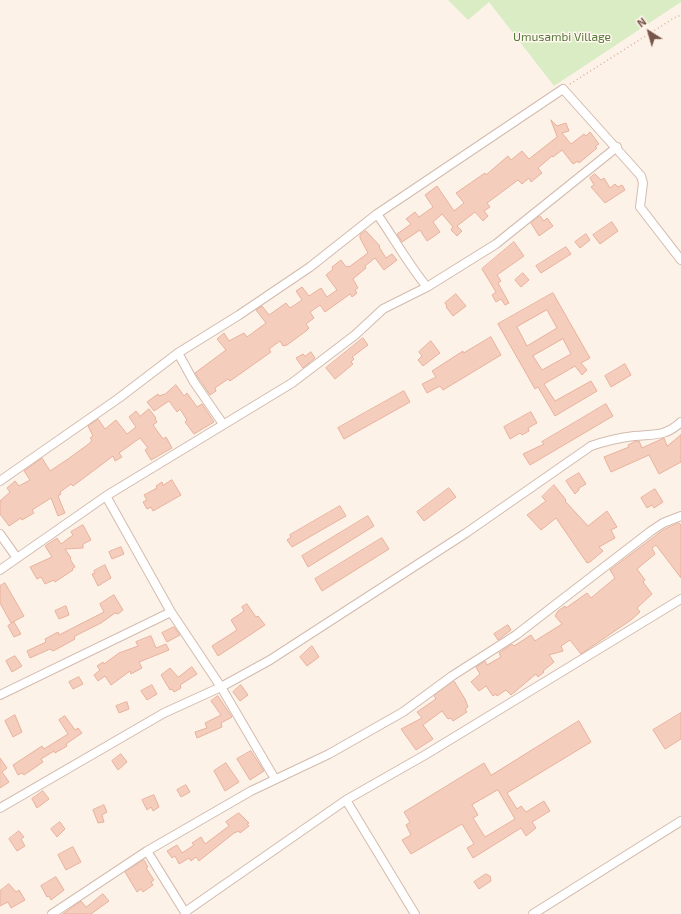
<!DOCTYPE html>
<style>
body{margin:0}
#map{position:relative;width:681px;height:914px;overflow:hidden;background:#fdf2e7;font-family:"Exo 2",sans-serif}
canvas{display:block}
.north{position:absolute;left:629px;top:12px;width:40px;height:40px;-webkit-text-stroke:3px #fff6ee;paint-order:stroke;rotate:323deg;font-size:11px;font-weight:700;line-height:16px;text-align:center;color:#795549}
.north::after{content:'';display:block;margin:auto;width:14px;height:18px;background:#795549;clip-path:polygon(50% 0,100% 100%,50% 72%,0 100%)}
</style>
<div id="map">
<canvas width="681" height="914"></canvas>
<div class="north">N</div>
</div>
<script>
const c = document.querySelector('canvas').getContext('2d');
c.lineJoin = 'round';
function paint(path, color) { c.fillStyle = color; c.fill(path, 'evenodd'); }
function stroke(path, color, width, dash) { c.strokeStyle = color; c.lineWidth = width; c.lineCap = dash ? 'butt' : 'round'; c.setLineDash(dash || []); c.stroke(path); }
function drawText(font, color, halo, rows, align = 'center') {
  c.font = font + ' "Exo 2",sans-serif'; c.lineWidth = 3; c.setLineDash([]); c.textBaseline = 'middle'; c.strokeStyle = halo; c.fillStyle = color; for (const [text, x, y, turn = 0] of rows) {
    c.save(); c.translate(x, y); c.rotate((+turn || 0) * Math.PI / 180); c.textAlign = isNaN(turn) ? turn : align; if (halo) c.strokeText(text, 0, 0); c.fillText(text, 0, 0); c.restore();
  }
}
paint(new Path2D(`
 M448 0H681V2L554 86 489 2 468 20Z`), '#d9ecc4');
const building = new Path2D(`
 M551 120 557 126 566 123 569 131 562 133 571 144 584 134 586 136 590 132 599 144 595 146 597 148 579 163 578 161 573 164 562 150 553 157 552 156 538 168 542 173 531 182 529 178 522 184 518 180 487 203 490 207 484 211 488 216 483 221 475 212 457 226 462 231 457 236 451 230 453 227 442 214 433 222 440 232 433 237 427 241 420 230 402 242 397 234 411 224 406 219 415 212 419 217 433 207 425 195 437 186 454 211 464 203 456 193 485 173 486 175 508 156 511 160 522 151 529 159 557 137Z
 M595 174 601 180 604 178 610 188 615 184 618 187 622 185 625 190 605 203 591 187 594 185 590 178Z
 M540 216 544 221 547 218 553 226 539 236 531 223Z
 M612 222 618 231 600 244 593 235Z
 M366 231 380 246 379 247 386 258 392 254 397 260 384 270 375 258 365 266 366 268 353 279 358 288 355 290 357 293 352 297 350 294 325 312 320 305 310 312 314 318 306 324 309 328 306 331 287 345 283 346 280 341 269 349 271 352 230 381 228 379 215 388 216 391 210 395 195 373 226 350 217 339 224 333 229 341 244 333 247 337 266 323 256 310 262 306 269 315 286 303 290 308 302 300 296 291 302 287 309 296 321 288 327 297 337 290 326 275 333 269 332 267 341 260 346 267 348 266 349 267 368 253 360 238V235Z
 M586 234 590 240 580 248 575 242Z
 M514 242 524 256 497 275 501 281 498 283 509 303 505 305 501 299 496 302 492 295 496 292 482 269Z
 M566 247 571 254 541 273 536 266Z
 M523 273 529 280 521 287 515 280Z
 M553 293 590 358 581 363 587 370 582 375 575 366 544 384 555 401 591 381 597 391 555 416 538 387 535 389 498 324ZM547 310 557 328 527 346 517 327ZM563 339 571 354 542 370 533 356Z
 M456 294 466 306 453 316 446 307 447 306 445 303Z
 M491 337 501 355 443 390 440 386 427 393 422 384 436 377 432 371 463 351V353Z
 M363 338 368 345 352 357 354 359 351 362 353 364 335 379 326 368Z
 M431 341 440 353 423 366 418 360 422 356 419 352Z
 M311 352 315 358 303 368 296 358 303 354 305 356Z
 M625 364 631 375 611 387 605 376Z
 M176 385 184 396 187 393 197 407 202 404 214 422 194 434 185 422 187 420 180 409 177 412 169 401 154 411 147 402 158 394 159 396 165 394Z
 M404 391 410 402 344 439 338 428Z
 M606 404 613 416 530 465 523 454 544 444 542 442Z
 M149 409 156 418 155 419 157 422 153 425 163 439 166 437 172 448 151 460 145 450 148 448 140 438 119 453 122 457 115 461 113 456 73 486 71 484 60 492 61 494 58 496 65 513 58 516 51 498 32 510 34 513 22 520 21 518 9 526 0 514V501L10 492 7 488 15 481 19 486 30 480 24 471 42 458 50 471 68 459 90 443 92 440 90 438 93 436 88 426 98 419 105 429 116 420 127 434 136 427 129 417 136 411 140 416Z
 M531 412 537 423 528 428 529 431 522 435 520 433 510 439 504 427Z
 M681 435V462L659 474 649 455 611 472 604 457 629 447 628 445 636 441H639L642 448 664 438 667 446Z
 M579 473 586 484 579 488V490L575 494 566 481Z
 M172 480 181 495 153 511 151 507 147 509 143 502 147 500 144 495 157 488 156 486 162 482 163 485Z
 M554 485 566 500 565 501 588 526 607 511 617 527 611 530 615 538 599 547 603 551 590 562 587 563 556 518 541 530 527 515 546 501 542 497Z
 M449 488 456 497 424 521 417 512Z
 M655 489 663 502 654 508 652 505 647 508 641 498Z
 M340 506 346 516 292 547 287 540 291 537 290 535Z
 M368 516 374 526 308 567 302 556Z
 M679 523 681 525V578L656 545 652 548 655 554 637 569 645 580 643 582 652 594 637 608 640 612 631 620 581 654 570 640 561 646 563 651 549 655 554 662 543 671 544 672 538 677 536 674 511 695 506 690 497 696 496 694 493 696 486 686 479 691 471 682 480 674 476 667 485 661 487 665 501 657 499 653 512 644 514 646 531 635 535 641 562 624 555 616 558 611 565 606 566 608 587 593 591 598 615 578 610 570 663 530Z
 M83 525 91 540 83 544V548L65 549 71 558 70 559 75 567 72 569 73 570 55 582 54 580 45 584 41 577 37 579 30 567 52 557 45 546 57 538 61 544 73 535 71 532Z
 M382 538 389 549 322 591 315 579Z
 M121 547 124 554 112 559 109 552Z
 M105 565 111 578 98 586 92 574 95 573 94 571Z
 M5 583 24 616 11 623 0 603V586Z
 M114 595 123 610 118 614 115 613 101 623 77 635 74 637 75 639 57 649 53 651 50 649 30 658 27 651 46 642 45 639 58 632 59 635 104 612 100 604Z
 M247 604 256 617 258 616 265 625 218 656 212 646 237 630 231 620 244 611 242 607Z
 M66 606 69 615 59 619 55 611Z
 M14 622 21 634 14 637 8 626Z
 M508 625 511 630 498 640 494 634Z
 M174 627 180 635 167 642 162 633Z
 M151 636 156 648 166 644 169 650 139 662 142 668 131 674 130 671 111 685 105 676 98 681 94 675 100 670 97 666 103 662 104 664 119 653 138 646 136 642Z
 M312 646 319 657 307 666 300 657Z
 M15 656 22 666 12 672 6 661Z
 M192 667 197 674 180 685 181 688 174 692 172 689 170 690 161 675 170 668 178 677Z
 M79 677 83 684 73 689 69 682Z
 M454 681 465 699 468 707 465 709 467 712 453 721 451 718 448 719 442 711 423 725 433 739 416 750 401 729 422 718 417 712 436 699 434 696Z
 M152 685 157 694 147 700 141 691Z
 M241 685 248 695 240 701 233 692Z
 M218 696 232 717 221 723 222 727 197 738 195 732 207 728 205 723 221 715 211 701Z
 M127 702 129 709 119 713 116 706Z
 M681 713V739L665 749 653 730Z
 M15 715 22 732 13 737 5 721Z
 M65 716 75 730 78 728 82 733 66 744 67 746 55 753 54 751 41 759 43 762 30 771 24 775 22 773 18 775 13 765 42 746 44 749 68 734 59 720Z
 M579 721 591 742 507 793 517 809 521 806 526 812 544 801 550 811 532 822 536 828 526 836 521 828 473 858 467 848 474 844 462 824 411 854 402 840 411 835 406 825 410 822 404 812 484 763 491 775ZM498 790 515 819 485 837 473 818 478 815 472 805Z
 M251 751 264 771 250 780 237 759Z
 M121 754 127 762 118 770 112 761Z
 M0 758 7 768 2 772 9 782 0 788Z
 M226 763 239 782 225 791 214 771Z
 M186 785 190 792 181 797 177 790Z
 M43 791 49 799 37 808 32 799Z
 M154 795 159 807 153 811 151 807 147 810 142 800Z
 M104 805 107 812 102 815 104 822 98 823 93 810Z
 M239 813 249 823 247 824 249 826 240 833 239 831 234 833 199 861 196 857 191 861 189 858 179 864 175 856 172 858 167 851 177 845 182 853 194 845 192 843 201 837 205 844 229 826 226 822Z
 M60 822 65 829 57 837 51 829Z
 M19 831 24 837 21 839 25 846 17 851 9 839Z
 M73 847 81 862 66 870 58 855Z
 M144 860 148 867 146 868 154 880 151 882 153 885 143 892 141 889 137 892 125 872Z
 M486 874 490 876 491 881 479 889 474 882Z
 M56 877 64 890 51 900 49 896 47 897 41 886Z
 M9 884 16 892 19 890 25 900 11 908 8 902 0 906V891Z
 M103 894 109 901 91 914H63L81 901 86 907Z`);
paint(building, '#f4cdbd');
stroke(building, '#e8b19c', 1);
const minor = new Path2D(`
 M377 214C394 238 408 264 427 287
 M178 353 194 382 223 424
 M0 481 119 398 178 353 239 315 310 267 377 214 563 89 641 176 643 183 640 207 681 260
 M106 496 171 612 221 687 275 779
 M0 534 17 558
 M0 570 106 496 292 383 355 335 383 309 427 287 496 244 617 147
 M0 695 171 612
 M346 800 415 914
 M0 808 164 713 221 687 270 660 466 533 591 446C605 441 619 438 634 436 654 434 665 437 681 422
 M147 851 186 914
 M185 912 346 800 425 755 681 599
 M52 914 147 851 251 791 329 754 403 712 452 676 516 635 651 531 663 523 681 516
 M533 914 681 821`);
stroke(minor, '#d3bbae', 10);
stroke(new Path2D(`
 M570 84 674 18 681 15`), '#dab09f', 1.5, [1, 3]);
stroke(minor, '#fff', 8);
drawText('12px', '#56793e', '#fff6ee', [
 ["Umusambi Village",562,37]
]);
</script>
